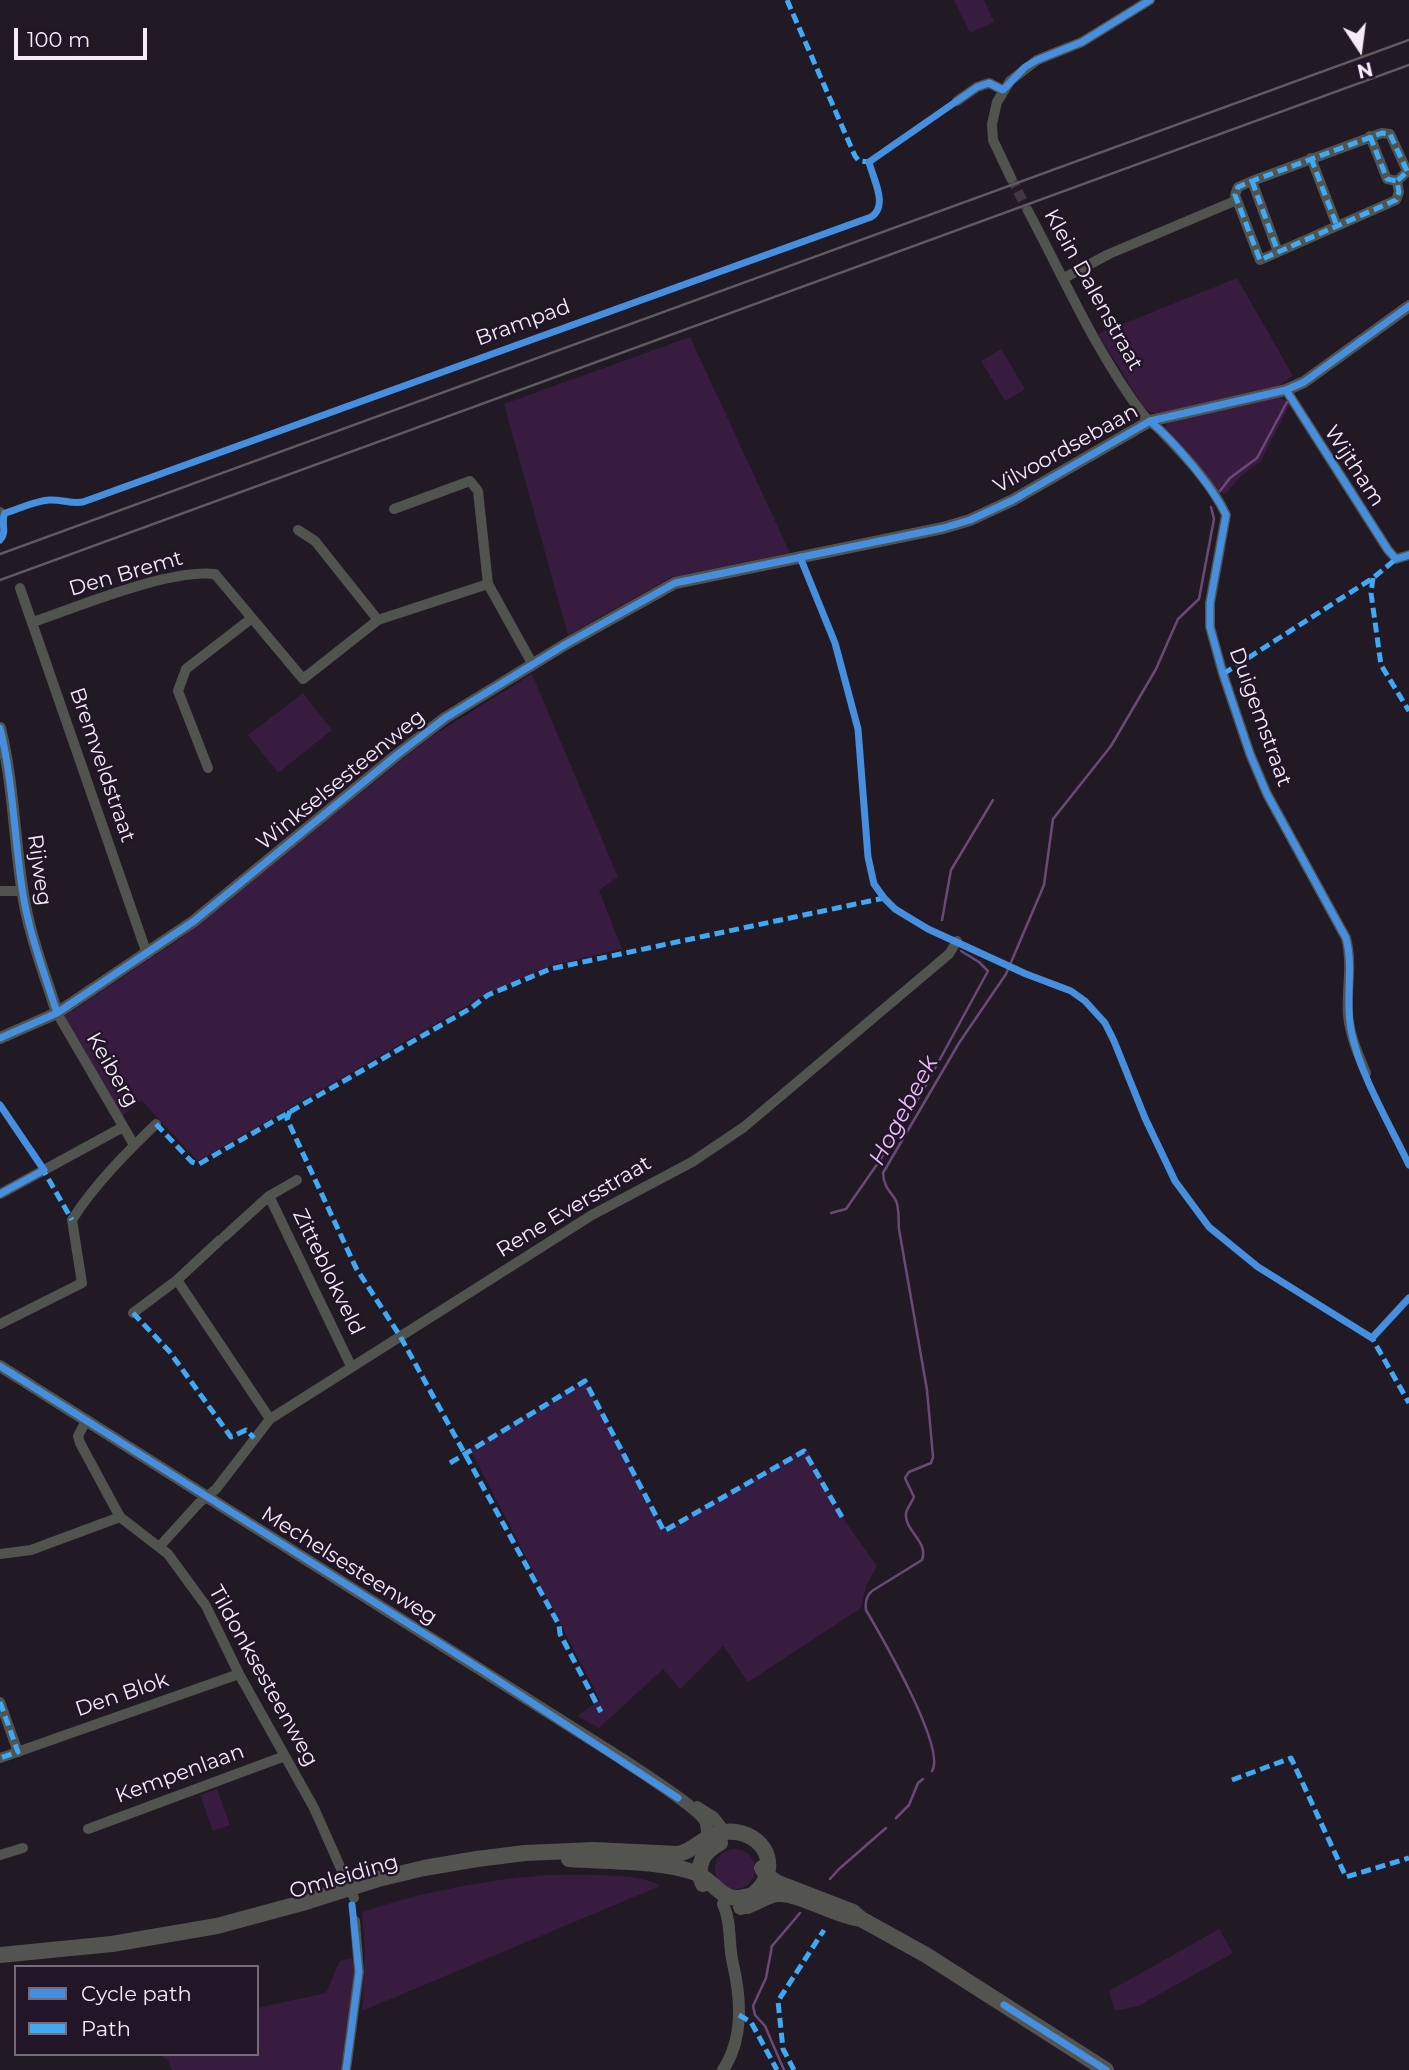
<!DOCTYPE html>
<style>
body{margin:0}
#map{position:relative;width:1409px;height:2070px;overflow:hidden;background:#211924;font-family:Montserrat,sans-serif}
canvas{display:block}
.legend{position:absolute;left:14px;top:1965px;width:245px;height:91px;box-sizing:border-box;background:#231528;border:2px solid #776b7b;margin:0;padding:9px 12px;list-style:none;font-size:21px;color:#f5ebf8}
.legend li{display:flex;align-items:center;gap:14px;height:35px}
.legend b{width:35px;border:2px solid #776b7b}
.north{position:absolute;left:1325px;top:14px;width:70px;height:70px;-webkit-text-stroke:5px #231528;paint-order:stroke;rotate:167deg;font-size:19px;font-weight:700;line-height:28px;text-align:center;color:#f5ebf8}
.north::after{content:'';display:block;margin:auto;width:24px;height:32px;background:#f5ebf8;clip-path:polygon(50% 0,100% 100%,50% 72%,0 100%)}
.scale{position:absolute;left:14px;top:28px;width:133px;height:32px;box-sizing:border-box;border:4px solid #f5ebf8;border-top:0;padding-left:9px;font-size:21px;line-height:24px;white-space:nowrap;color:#f5ebf8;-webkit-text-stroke:5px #231528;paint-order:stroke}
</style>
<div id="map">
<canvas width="1409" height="2070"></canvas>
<ul class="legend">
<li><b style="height:9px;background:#468fdf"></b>Cycle path</li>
<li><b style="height:9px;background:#3fa9f5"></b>Path</li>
</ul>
<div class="north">N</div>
<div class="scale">100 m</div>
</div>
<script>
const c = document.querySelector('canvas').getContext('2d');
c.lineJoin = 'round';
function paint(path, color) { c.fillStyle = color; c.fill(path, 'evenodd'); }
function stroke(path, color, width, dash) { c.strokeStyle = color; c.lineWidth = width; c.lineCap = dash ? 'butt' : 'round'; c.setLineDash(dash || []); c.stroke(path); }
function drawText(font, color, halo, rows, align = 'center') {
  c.font = font + ' Montserrat,sans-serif'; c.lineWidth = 5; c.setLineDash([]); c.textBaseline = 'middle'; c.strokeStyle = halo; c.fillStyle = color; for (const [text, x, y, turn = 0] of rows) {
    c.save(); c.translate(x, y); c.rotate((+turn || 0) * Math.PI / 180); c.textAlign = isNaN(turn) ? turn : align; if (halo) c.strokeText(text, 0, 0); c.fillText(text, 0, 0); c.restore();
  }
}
paint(new Path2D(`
 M954 0H984L994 22 970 33Z
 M1237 278 1293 376 1278 386 1159 415 1145 409 1098 334Z
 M690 337 790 553 672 577 568 635 504 404Z
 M1001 349 1025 389 1005 401 981 361Z
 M1280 397 1290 404 1261 461 1240 477 1226 494 1215 490 1165 428 1168 421Z
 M532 674 618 877 599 890 622 949 550 966 489 993 198 1161 141 1100 115 1122 63 1017 178 940 429 738Z
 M303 693 332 730 278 773 248 735Z
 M585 1381 664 1531 806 1447 842 1517 877 1566 866 1586 861 1608 748 1682 723 1646 680 1689 663 1669 599 1728 577 1716 600 1700 470 1449Z
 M217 1789 230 1825 213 1831 200 1795Z
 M715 1869a20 20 0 1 1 40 0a20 20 0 1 1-40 0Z
 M546 1875C569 1875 644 1872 660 1886L362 2011 365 1952 362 1912C426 1891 479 1881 546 1875Z
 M1219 1929 1233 1953 1138 2006 1115 2011 1109 1991Z
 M352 1958 355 1977 341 2070H172L168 2060 159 2054H257V2008L326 1993 340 1961Z`), '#371c40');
stroke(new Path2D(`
 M1220 491 1230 478 1257 458 1287 402
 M942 920 951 870 993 800
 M831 1213 846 1209 878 1163 921 1094 988 971 979 962 961 951
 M932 1771C947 1749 880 1634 866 1610 865 1602 866 1596 872 1591L922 1560C929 1541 904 1531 906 1513 907 1508 912 1502 914 1497L905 1478 909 1472 931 1463 933 1457 927 1390 899 1229C898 1221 900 1206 895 1199 888 1189 884 1186 883 1173L959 1043 1006 974 1044 885 1053 819 1111 746 1156 669 1178 619 1199 599 1214 519 1211 507
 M896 1818 909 1805 918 1783 923 1779
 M830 1879 839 1869 886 1828
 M784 2070 765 2026 755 2015 753 2006 766 1978 772 1946 800 1913`), '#6b4977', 2.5);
stroke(new Path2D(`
 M1011 178 1028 211`), '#413844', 10, [10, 5]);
stroke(new Path2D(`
 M957 101 977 87 989 83 1003 90
 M1370 136 1387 179 1397 181
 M1311 158 1337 226
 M1407 171 1390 134 1382 133 1252 181 1238 187 1235 195 1260 260 1396 200 1399 192 1397 181 1409 170
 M1011 178 993 140 992 124 997 102 1010 81 1037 60 1082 42 1150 0
 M1252 181 1278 252
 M1028 211C1064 278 1095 350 1141 412 1146 419 1154 424 1160 430 1184 455 1212 484 1226 515L1210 603V627L1223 674 1250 754 1267 794 1346 938C1353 964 1346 989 1348 1015 1350 1036 1358 1054 1366 1073
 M1064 278 1109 254 1237 200
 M1286 390 1388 550 1396 559 1409 555
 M394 509 470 481 478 491 488 584 533 665
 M0 512 2 519
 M298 530 315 541 378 620 488 584
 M20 588 147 954
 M33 622C80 606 168 569 215 574L303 679 378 620
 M208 768 178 691 186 669 252 618
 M0 891H22
 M57 1013 134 1145
 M297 1180 269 1196 351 1366
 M0 1194 123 1127
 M224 1237 269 1196
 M220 1240 177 1280 270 1419
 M133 1313 177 1280
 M0 1324 82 1283 72 1220C94 1185 126 1153 156 1124
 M86 1421 78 1436 80 1443 120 1517 168 1554 206 1606 239 1674 314 1808 354 1898
 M160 1546 199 1503 216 1489 270 1419 592 1215 692 1162 744 1127 949 954 957 941
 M0 1554 31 1550 120 1517
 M0 1702 18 1752
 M0 1758 239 1674
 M88 1829 285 1756
 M0 1855 23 1848
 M346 2070 359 1972 355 1921`), '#51534e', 10);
stroke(new Path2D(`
 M0 728C13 781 14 834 22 888 28 931 44 972 57 1013
 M0 1038 57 1013 194 921 398 754 445 718 566 644 675 583 943 528 970 520 1013 500 1150 421 1286 390 1304 382 1409 306
 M0 1366 622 1759C639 1771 697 1807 705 1821 707 1826 707 1833 708 1838
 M697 1807 713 1817 725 1832
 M723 2070C744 2038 741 1999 733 1964 728 1944 732 1924 723 1904`), '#51534e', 12);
stroke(new Path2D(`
 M569 1859C607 1862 657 1860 693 1872 717 1880 719 1905 749 1896
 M762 1868 767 1876 778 1883 853 1912 861 1919 926 1955 1106 2070
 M703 1884C695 1865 703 1852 720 1843
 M747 1906C757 1903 768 1894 779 1894 803 1894 834 1916 861 1919
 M0 1955 112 1944 217 1926 302 1903 378 1879 424 1868 477 1859 525 1853 594 1850 678 1854C694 1851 701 1839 716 1834 745 1824 779 1847 765 1880 760 1892 748 1896 741 1907`), '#535450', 16);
stroke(new Path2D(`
 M0 554 1409 40
 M0 580 1409 65`), '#5e5c5f', 2.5);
stroke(new Path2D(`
 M787 0 855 156 859 161 869 162
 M1370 136 1387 179 1397 181
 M1311 158 1337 226
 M1407 171 1390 134 1382 133 1252 181 1238 187 1235 195 1260 260 1396 200 1399 192 1397 181 1409 170
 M1252 181 1278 252
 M1373 578 1371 593 1381 665 1409 711
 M1223 674 1373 578 1396 559
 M290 1111 287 1119 356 1268 400 1336 559 1625 560 1634 601 1712
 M156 1124 192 1162 199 1164 471 1008 488 995 550 969 884 898
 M41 1166 72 1220
 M133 1313 169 1351 231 1437 246 1430 254 1438
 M1367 1335 1372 1338 1409 1403
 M450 1463 585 1381 664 1531 804 1451 842 1517
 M0 1702 18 1752 0 1758
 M1232 1780 1291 1758 1346 1877 1409 1858
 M739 2015 751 2022 777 2070
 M794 2070 783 2049 778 2001 824 1930`), '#3fa9f5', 5, [10, 5]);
stroke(new Path2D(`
 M1286 390 1388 550 1396 559 1409 555
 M1150 421C1175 442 1212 486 1226 515L1210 603V627L1223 674 1250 754 1267 794 1346 938C1354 968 1345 999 1351 1030 1359 1073 1390 1125 1409 1165
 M0 540C8 532 0 522 5 513 19 509 34 501 49 500 61 499 71 504 83 502L871 217C889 206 873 179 869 162L977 87 989 83 1003 90 1025 67 1037 60 1082 42 1150 0
 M800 557 835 643 858 729 868 857 874 884 884 898 895 909 928 929 1026 974 1071 991 1085 1001 1105 1023 1114 1041 1145 1118 1175 1181 1209 1227 1258 1267 1372 1338 1409 1298
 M0 728C13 781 14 834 22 888 28 931 44 972 57 1013
 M0 1038 57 1013 194 921 398 754 445 718 566 644 675 583 943 528 970 520 1013 500 1150 421 1286 390 1304 382 1409 306
 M0 1105 44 1170 0 1194
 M0 1366 482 1670 678 1798
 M1004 2005 1106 2070
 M346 2070 359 1972 352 1905`), '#468fdf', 7);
drawText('21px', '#f5ebf8', '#231528', [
 ["Klein Dalenstraat",1093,290,61],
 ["Brampad",523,323,-20],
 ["Vilvoordsebaan",1066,449,-29],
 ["Wijtham",1354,466,57],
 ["Den Bremt",126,574,-16],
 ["Duigemstraat",1260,717,70],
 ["Bremveldstraat",102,765,71],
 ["Winkselsesteenweg",341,780,-39],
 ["Rijweg",39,870,82],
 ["Keiberg",112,1070,60],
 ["Rene Eversstraat",574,1207,-31],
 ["Zitteblokveld",328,1272,64],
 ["Mechelsesteenweg",349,1566,32],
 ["Tildonksesteenweg",263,1676,61],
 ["Den Blok",122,1695,-19],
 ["Kempenlaan",180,1774,-20],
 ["Omleiding",344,1877,-16]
]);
drawText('italic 23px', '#eabefa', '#231528', [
 ["Hogebeek",904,1111,-62]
]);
</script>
